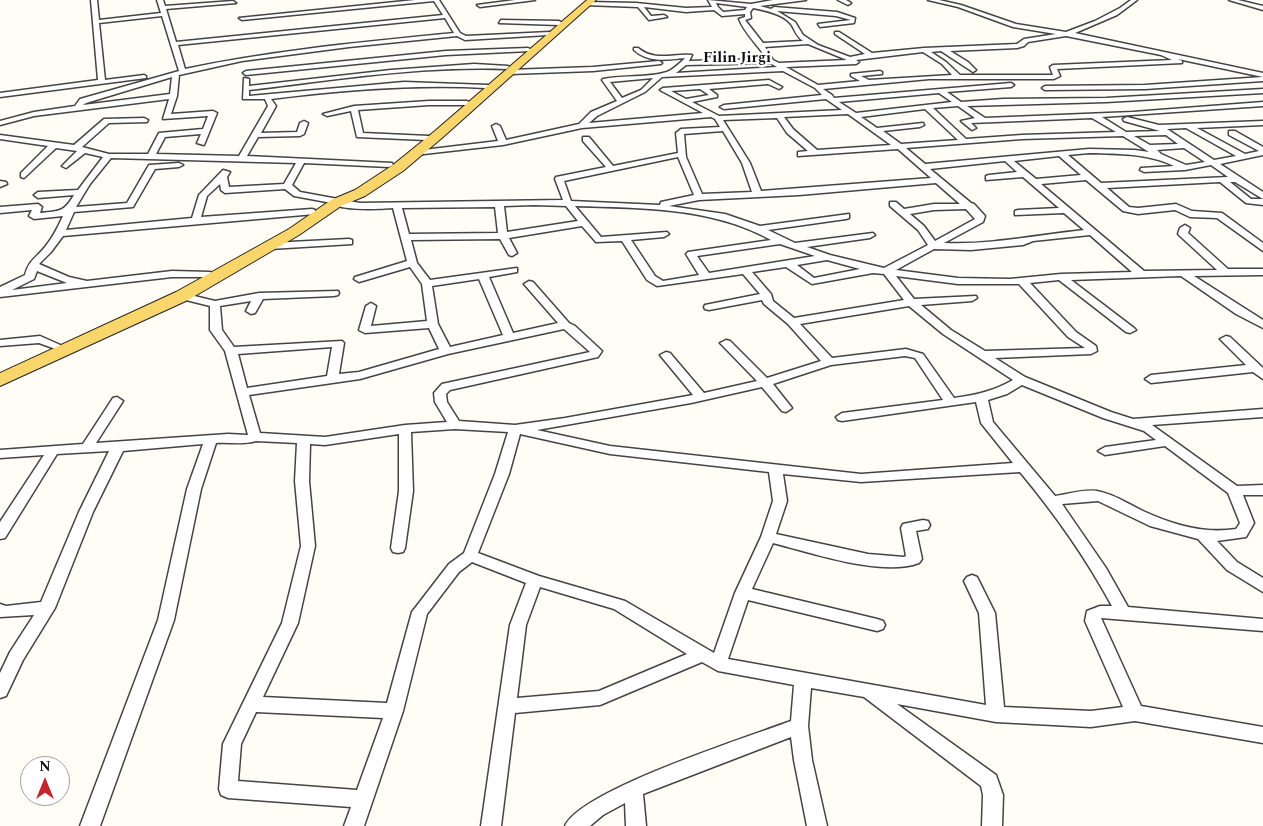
<!DOCTYPE html>
<style>
body{margin:0}
#map{position:relative;width:1263px;height:826px;overflow:hidden;background:#fffdf5;font-family:Spectral,serif}
canvas{display:block}
.north{position:absolute;left:20px;top:756px;width:50px;height:50px;box-sizing:border-box;background:#fff;border:1px solid #a0a0a0;border-radius:50%;rotate:0deg;font-size:14px;font-weight:700;line-height:20px;text-align:center;color:#111}
.north::after{content:'';display:block;margin:auto;width:18px;height:22px;background:#c4262e;clip-path:polygon(50% 0,100% 100%,50% 72%,0 100%)}
</style>
<div id="map">
<canvas width="1263" height="826"></canvas>
<div class="north">N</div>
</div>
<script>
const c = document.querySelector('canvas').getContext('2d');
c.lineJoin = 'round';
function stroke(path, color, width, dash) { c.strokeStyle = color; c.lineWidth = width; c.lineCap = dash ? 'butt' : 'round'; c.setLineDash(dash || []); c.stroke(path); }
function paint(path, color) { c.fillStyle = color; c.fill(path, 'evenodd'); }
function drawText(font, color, halo, rows, align = 'center') {
  c.font = font + ' Spectral,serif'; c.lineWidth = 5; c.setLineDash([]); c.textBaseline = 'middle'; c.strokeStyle = halo; c.fillStyle = color; for (const [text, x, y, turn = 0] of rows) {
    c.save(); c.translate(x, y); c.rotate((+turn || 0) * Math.PI / 180); c.textAlign = isNaN(turn) ? turn : align; if (halo) c.strokeText(text, 0, 0); c.fillText(text, 0, 0); c.restore();
  }
}
const minor = new Path2D(`
 M91 0H97L99 20 161 13 157 0H163L165 6 233 1 236 3 166 9 176 42 443 15 434 1 242 20 239 18 415 0H439L460 33 466 36 550 32 548 35 465 40 457 36 349 47 242 61 179 75 177 96 171 114 213 111 217 113 204 145 197 143 201 134 165 137 156 154 239 156 268 106 265 99H243L244 78 249 79V86L391 70 474 64 508 66 509 67 506 69C420 66 334 80 249 90V96L404 82 488 85 489 86 486 88C414 84 343 90 271 99L276 106 261 133 297 132 300 123 304 121 308 123 304 134 300 136 258 137 247 156 392 163 393 165 389 167 304 163 292 185 300 192 360 203 563 200 555 179 556 177 606 167 583 141V137H589L613 166 678 153 676 133 681 129 720 127 715 119 711 117 582 128 503 145 415 155 411 153 415 151 498 141 492 126 496 124 500 126 506 140 579 124 591 112 617 101 602 80 603 79C622 75 649 78 667 72 674 69 680 63 685 58 667 60 648 63 634 50V48H638C655 62 673 53 692 55L689 61 767 59C758 45 745 34 739 19L745 17V14L722 16 714 10 686 12 644 7 651 16 664 15 667 17 649 20 638 7 585 5 587 2 636 3 686 8 712 7 708 0 751 4 773 0H806L760 6 771 9 774 7 837 12 855 18 854 23 820 27 818 24 851 20 836 16 777 11 795 22 803 35 818 45 850 57 865 54 835 34V32H839L872 53 924 48 1017 44 1024 39 1056 34 1013 27 958 7 928 0H939L961 5 1016 24 1066 32 1095 21 1120 8 1131 0H1137L1117 15 1075 33 1263 73V81L1145 89 1045 90 1042 88 1045 86 1145 85 1263 77 1178 59 1182 61V63L1057 69 1060 76 1054 79H929L823 89 832 95 834 98 1011 83 1014 85 1011 87 947 92 961 102 1003 99 1106 98 1263 89V93L1106 102 967 106 985 118 1133 112 1263 102V106L1102 117 1126 132 1160 131 1124 121 1123 119 1127 117 1159 125 1263 121V125L1197 128 1245 154 1259 151 1229 135V131H1235L1263 147V155L1220 164 1263 192V199L1235 182H1230L1251 199H1263V205L1246 203 1220 182 1107 188 1129 207 1138 208 1176 204 1192 211 1222 213 1263 243V251L1217 218 1190 217 1175 210 1138 214 1123 211 1086 180 1041 184 1144 271 1217 270 1180 236 1178 234 1180 228 1185 225 1190 228 1188 233 1228 269H1263V275L1194 276 1263 320V328L1236 314 1181 276 1071 280 1134 328 1136 330 1130 333 1126 332 1059 280 1030 283 1076 332 1096 346 1097 351 1091 354 995 358 1025 377 1111 412 1133 419 1263 409V417L1152 425 1237 486 1263 485V495H1243L1254 523 1246 537 1217 541 1237 562 1263 578V592L1227 570 1198 539 1150 526 1098 501 1062 504 1106 568 1128 607 1263 619V631L1101 618 1141 706 1263 727V743L1135 721 1091 727 996 722 897 704 996 775 1003 795 1002 826H982L983 795 981 786 864 697 811 688 808 726 812 760 827 826H807L794 760 791 737 643 794 646 826H626L625 803 603 815 590 826H565C581 790 748 737 791 721L794 685 718 671 702 662 600 705 515 713 501 826H481L510 625 526 583 472 562 459 572 427 614 403 711 364 826H344L351 807 228 798 221 795 219 789 223 744 282 623 301 546 295 481 297 443 256 441C244 445 229 442 216 443L201 489 174 620 100 826H80L158 620 187 489 203 444 123 451 93 512 55 608 23 660 6 696 0 698V673L10 652 34 615 0 617V604L6 606 41 602 79 512 109 451 57 454 5 538 0 539V522L44 455 0 458V450L83 444 113 398 117 397 123 401 96 443 228 434 248 435 225 351 210 330V306L178 298 177 296 178 294 182 293 215 301 259 293 338 291 339 293 338 295 334 296 263 299 255 313 251 314 246 311 251 301 220 306 222 330 234 347 342 341 344 343 339 374 359 372 439 349 429 328 365 333 359 330 366 306 371 303 376 306 371 326 427 321 422 284 410 267 359 282 354 279 355 277 407 261 393 208C380 209 340 211 332 203L294 196 285 189 225 193 221 190 220 184 207 196 201 217 312 209 315 210V214L63 236 51 252 39 264 69 277 87 281 172 271 210 272 215 275 214 277H172L0 297V287L25 275C29 260 36 258 45 247 53 237 58 227 63 216L34 219 29 216 32 210 0 213V207L38 204 42 207 40 213C60 211 64 212 74 195L38 198 34 195 38 192 78 190 103 157 85 153 66 168 62 166 77 151 56 148 24 178 21 177V173L48 146 0 139V135L74 145 104 119 144 118 148 120 147 122 109 123 82 147 109 154H148L159 133 203 129 208 116 163 119 169 99 34 116 0 125V121L34 112 75 106 80 99 179 71 162 16 99 23 105 80 144 75 146 76V78L0 97V93L98 80ZM716 3 747 7 745 10 723 12 718 7ZM753 8C764 10 783 14 791 24 795 30 796 36 803 41L763 43 745 20 751 18 750 12ZM445 18 454 33C364 42 274 50 185 69L178 45ZM1066 36 1161 55 1172 60 1053 65 1050 67 1053 75H960L946 62 931 52 941 51 973 72 976 70 968 62 950 51 1017 48 1024 46 1028 42ZM808 44 847 60 779 63 773 60 765 47ZM923 52 942 64 952 75 869 80 861 76 882 74V72L880 71 851 74V76L860 81 818 85 786 67 856 64 859 62 856 60ZM770 63 777 67 676 73 686 65ZM783 71 815 88 822 95 724 105 720 107 724 109 826 99 842 110 719 116 692 102 717 97V95L709 89 768 84 779 89 782 87 769 80 663 88 660 90 703 113 589 123 597 116 645 92 662 77ZM172 77 170 94 83 105 86 103ZM653 78 641 90 622 98 610 82ZM700 89 709 95 686 99 671 91ZM939 93 952 102 856 113 839 102ZM958 106 975 118 961 121 972 130 976 128 971 123 1092 118 1116 132 1022 135 966 139 933 108ZM925 109 958 140 901 144 883 131 920 127 924 125 923 123 877 128 861 117ZM848 114 891 145 817 150 793 129 784 117ZM777 118 787 133 808 151 798 152V156L898 149 931 178 761 191 750 163 723 120ZM1186 128 1236 156 1214 160 1167 129ZM723 131 742 163 752 192 702 194 686 157 684 134ZM1166 135 1178 144 1150 145 1134 136ZM1123 136 1149 152 1135 150 1089 149 925 164 906 148 1022 139ZM1184 148 1205 162 1186 165 1161 154 1157 150ZM1089 153C1119 154 1147 153 1174 166L1141 168 1140 170 1144 172 1185 170 1211 165 1228 177 1101 183 1068 155ZM1059 156 1081 175 1036 179 1014 161ZM678 157 694 195 661 202 660 205 571 201 564 181ZM111 158 296 163 284 184 229 187 227 177 230 172 223 170 199 195 192 218 66 230 74 212 133 207 155 169 179 167 183 165 179 163 149 165 127 203 76 207 90 184ZM1005 161 1017 172 989 175 986 176V180L1023 177 1059 208 1018 210 1015 211V215L1064 213 1084 230C1037 235 992 245 944 243L983 222 985 216 974 204 971 203 930 169ZM936 183 960 204H934L904 209 896 202H890V206L918 230 928 245 884 268 830 255 807 247 870 238 875 235 873 233 795 243 768 230 846 219 849 218V214L760 226 725 214 669 206 699 200 799 195ZM534 205 566 206 578 221 507 232 504 206ZM575 206C641 208 712 207 771 240L688 252 686 254 699 275 663 281 655 276 631 240 664 237 669 234 667 232 601 237ZM495 207 498 233 409 234 402 208ZM966 209 975 219 935 241 924 226 910 214 934 210ZM582 226 596 242 622 241 647 280 657 286 743 274 760 294 705 305 704 307 705 309 709 310 762 300 764 304 788 324 821 361 767 378 730 341 726 340 720 343 722 345 757 381 704 393 670 353 666 352 660 355 693 395 565 418 515 425 459 421 447 402 446 394 450 390 598 357 602 351 575 326 569 323 533 282 529 281 524 284 558 323 513 333 489 277 517 272V268L430 280 417 263 411 240 500 239 509 255 512 256 517 253 509 238ZM1090 235 1132 272 1061 274 1010 279 958 278 896 270 934 249 971 250 1023 245 1033 241ZM780 244 815 256 709 273 697 256ZM827 260 860 269 814 278 797 265ZM786 267 812 284 873 273 884 274 904 300 794 318 773 301 771 294 752 272ZM37 271 67 283 12 290 34 279ZM896 276 958 284H1019L1068 337 1085 348 985 351 951 330 921 305 972 301 977 298 976 296 914 299ZM479 279 503 335 450 347 438 324 432 286ZM909 306 943 334 1013 380C994 391 976 395 954 398L923 354 906 349 832 358 800 324ZM564 329 590 352 442 384 434 393 435 402 447 422 405 425 325 437 260 433 249 395 360 379 448 354ZM332 347 327 376 247 388 238 354ZM905 356 915 358 943 400 842 413 836 417 838 420 842 421 976 402 981 423 1013 463 861 474 610 446 537 430 691 403 762 387 782 411 786 412 792 408 773 384 831 365ZM1022 385 1103 418 1144 431 1156 440 1105 447 1098 451 1105 455 1165 446 1228 493 1240 523 1236 529C1204 534 1173 525 1143 511 1128 504 1114 494 1097 491 1084 489 1069 494 1055 496L993 422 988 400 1007 394ZM455 429 508 432 495 474 464 553 449 564 412 612 387 703 263 697 298 623 315 546 309 481 310 444 325 445 399 434V491L391 548 393 552 398 553 403 552 405 548 413 491 411 432ZM520 434 610 454 769 472 773 501 761 537 735 593 714 653 625 601 539 576 478 553 509 474ZM1020 472C1055 514 1086 558 1112 606H1100L1087 611 1085 621 1123 707 1091 711 1004 707 995 613 977 577 972 575 967 577 964 581 979 613 986 705 728 659 748 600 877 631 883 629 885 625 883 621 877 619 752 589 773 543C812 553 882 577 919 563L922 559 916 531 928 529 930 525 928 521 923 520 903 524 901 528 906 556 904 557 868 554 776 534 787 501 783 474 861 482ZM540 587 614 609 687 654 599 691 517 698 526 625ZM256 712 383 718 357 790 238 781 241 744Z
 M515 0H535L480 7 477 5Z
 M838 0H846L851 3 848 5Z
 M1229 0H1238L1263 6V10Z
 M501 20 559 21 562 23 559 25 499 23Z
 M528 48 530 49V51L446 55 246 75 243 73 246 71 446 51Z
 M659 61 662 63 661 64 593 71 510 74 507 72 510 70 593 67Z
 M429 101H467L471 103 467 105H429L358 110 363 133 429 136V140H426L357 137 351 111 327 116 323 114 354 106Z
 M0 181 6 182 7 184 0 187Z
 M349 239 352 240V244L270 249 265 246 270 243Z
 M40 336 67 348 61 351 39 343 0 346V340Z
 M1226 336 1230 337 1263 368V379L1253 372 1151 383 1145 379 1151 375 1246 365 1220 339Z`);
const primary = new Path2D(`
 M587 0H596L443 137 403 171 365 196 341 206 299 235 188 300 0 386V373L176 292 289 229 331 200 355 190 393 165 435 131Z`);
stroke(minor, '#444', 3);
stroke(primary, '#222', 2);
paint(minor, '#fff');
paint(primary, '#f9d66b');
drawText('bold 15px', '#111', '#fff', [
 ["Filin Jirgi",737,59]
]);
</script>
